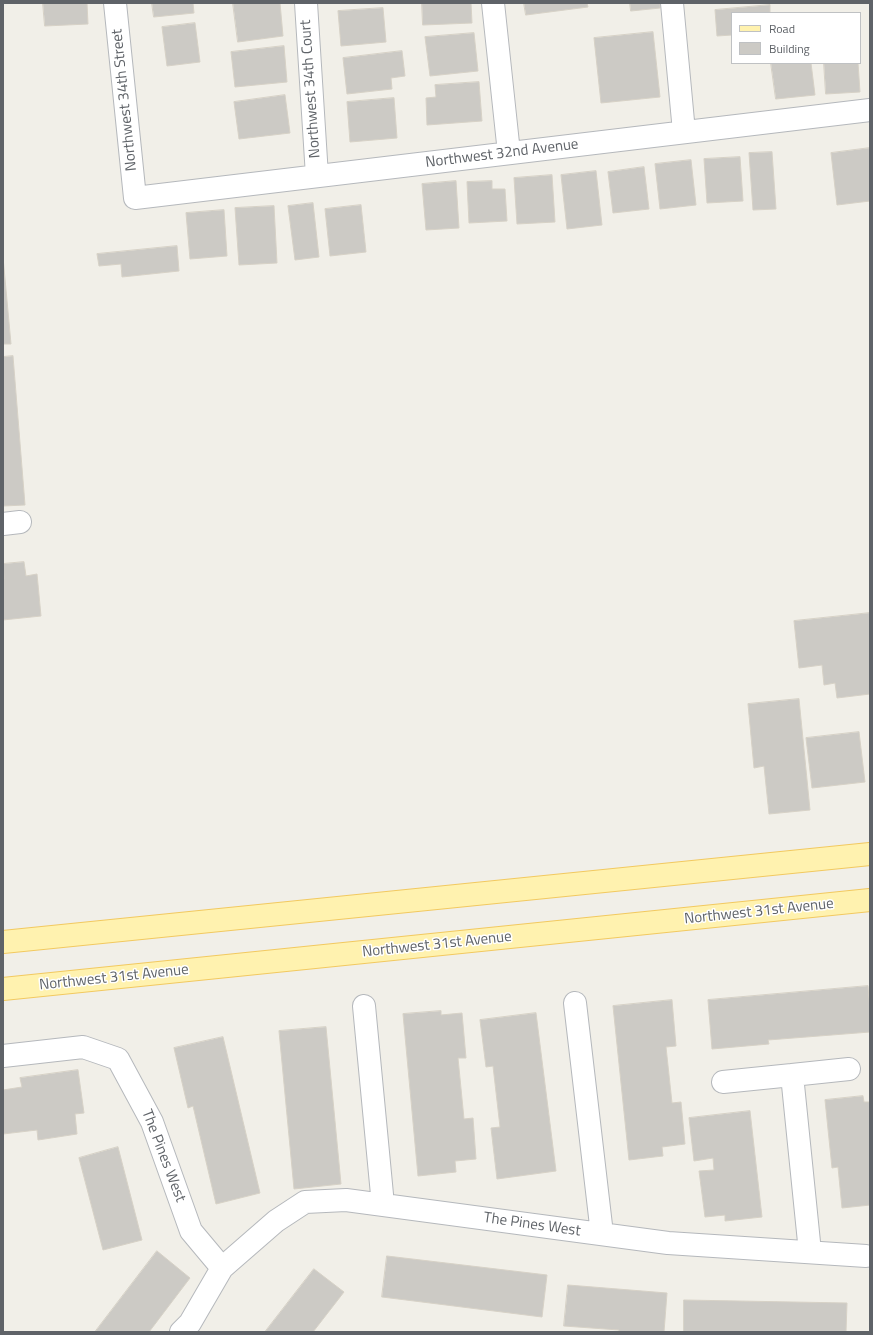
<!DOCTYPE html>
<style>
body{margin:0}
#map{position:relative;width:873px;height:1335px;overflow:hidden;background:#f1efe8;font-family:"Titillium Web",sans-serif}
canvas{display:block}
.frame{position:absolute;inset:0;border:4px solid #5f6368;pointer-events:none}
.legend{position:absolute;left:731px;top:12px;width:130px;height:52px;box-sizing:border-box;background:#fff;border:1px solid #bfc1c3;margin:0;padding:5px 7px;list-style:none;font-size:12px;color:#5f6368}
.legend li{display:flex;align-items:center;gap:8px;height:20px}
.legend b{width:20px;border:1px solid #bfc1c3}
</style>
<div id="map">
<canvas width="873" height="1335"></canvas>
<div class="frame"></div>
<ul class="legend">
<li><b style="height:5px;background:#fff2af"></b>Road</li>
<li><b style="height:11px;background:#cccac5"></b>Building</li>
</ul>
</div>
<script>
const c = document.querySelector('canvas').getContext('2d');
c.lineJoin = 'round';
function paint(path, color) { c.fillStyle = color; c.fill(path, 'evenodd'); }
function stroke(path, color, width, dash) { c.strokeStyle = color; c.lineWidth = width; c.lineCap = dash ? 'butt' : 'round'; c.setLineDash(dash || []); c.stroke(path); }
function drawText(font, color, halo, rows, align = 'center') {
  c.font = font + ' "Titillium Web",sans-serif'; c.lineWidth = 3; c.setLineDash([]); c.textBaseline = 'middle'; c.strokeStyle = halo; c.fillStyle = color; for (const [text, x, y, turn = 0] of rows) {
    c.save(); c.translate(x, y); c.rotate((+turn || 0) * Math.PI / 180); c.textAlign = isNaN(turn) ? turn : align; if (halo) c.strokeText(text, 0, 0); c.fillText(text, 0, 0); c.restore();
  }
}
const building = new Path2D(`
 M43 3H87L88 24 45 26Z
 M152 3H193L194 13 154 17Z
 M233 3H280L283 36 238 42Z
 M422 3H471L472 23 423 25Z
 M524 3H587L588 7 526 15Z
 M630 3H660V8L631 11Z
 M770 5V13H732V35L717 36 715 10Z
 M383 8 386 42 341 46 338 11Z
 M195 23 200 62 167 66 162 27Z
 M653 32 660 97 601 103 594 38Z
 M474 33 478 71 430 76 425 37Z
 M284 46 287 82 235 87 231 52Z
 M402 51 405 76 391 78 392 89 347 94 343 58Z
 M771 63H811L815 95 776 99Z
 M824 63H858L860 92 826 94Z
 M479 82 482 121 427 125 426 98 436 97 435 85Z
 M285 95 290 133 239 139 234 102Z
 M394 98 397 138 350 142 347 102Z
 M870 148V201L837 205 831 153Z
 M772 152 776 209 753 210 749 153Z
 M740 157 743 201 707 203 704 159Z
 M691 160 696 205 660 209 655 164Z
 M644 167 649 209 613 213 608 172Z
 M596 171 602 225 567 229 561 175Z
 M552 175 555 222 517 224 514 178Z
 M456 181 459 228 426 230 422 184Z
 M492 181V189H505L507 221 469 223 467 182Z
 M313 203 319 257 295 260 288 206Z
 M361 205 366 252 330 256 325 209Z
 M274 206 277 263 239 265 235 208Z
 M224 210 227 256 190 259 186 213Z
 M177 246 179 271 122 277 121 264 99 266 97 254Z
 M3 257 11 344H3Z
 M13 356 25 505 3 506V357Z
 M24 562 26 576 37 574 41 616 3 620V579H4L3 564Z
 M870 613V694L837 698 835 683 824 685 822 665 799 668 794 621Z
 M799 699 810 810 769 814 764 766 754 768 748 704Z
 M859 732 865 782 812 788 806 738Z
 M868 986 870 1010V1032L768 1040 769 1044 712 1049 708 1000Z
 M672 1000 676 1046 666 1047 672 1103 681 1102 685 1144 662 1147 663 1156 629 1160 613 1006Z
 M441 1011V1015L462 1013 466 1058H458L464 1119 473 1118 476 1159 455 1161 456 1172 418 1176 403 1014Z
 M536 1013 556 1171 497 1179 491 1128 500 1127 493 1066 486 1067 480 1020Z
 M326 1027 341 1184 294 1189 279 1031Z
 M223 1037 260 1193 216 1204 193 1106 188 1108 174 1048Z
 M78 1070 84 1113 75 1114 77 1134 38 1140 37 1130 3 1134V1090L22 1087 20 1078Z
 M863 1096 864 1102H870V1205L842 1208 838 1167 832 1168 825 1100Z
 M750 1111 762 1217 725 1221V1215L705 1217 699 1171 714 1170 713 1158 694 1161 689 1118Z
 M118 1147 142 1240 103 1250 79 1158Z
 M157 1251 190 1278 149 1332H95Z
 M387 1256 547 1275 542 1317 382 1297Z
 M314 1269 344 1292 313 1332H265Z
 M568 1285 667 1293 664 1332H619V1330L564 1326Z
 M684 1300 847 1303 846 1332H684Z`);
paint(building, '#cccac5');
stroke(building, '#d6d1c6', 1);
const minor = new Path2D(`
 M115 3 135 198 870 110
 M306 3 317 176
 M493 3 509 153
 M672 3 684 132
 M3 524 20 522
 M575 1003 602 1234
 M364 1006 383 1205
 M3 1056 83 1047 118 1059 152 1122 191 1231 222 1268
 M723 1082 792 1075
 M810 1252 792 1075 849 1069
 M181 1332 190 1323 222 1268 276 1221 305 1202 346 1200 668 1243 866 1256`);
const major = new Path2D(`
 M3 942 870 854
 M3 989 870 900`);
stroke(minor, '#b5b8bc', 24);
stroke(major, '#f2c960', 24);
stroke(minor, '#fff', 22);
stroke(major, '#fff2af', 22);
drawText('15px', '#5f6368', '#fff', [
 ["Northwest 34th Court",311,89,-94],
 ["Northwest 34th Street",125,100,-96],
 ["Northwest 32nd Avenue",502,154,-7],
 ["Northwest 31st Avenue",759,912,-6],
 ["Northwest 31st Avenue",437,945,-6],
 ["Northwest 31st Avenue",114,978,-6],
 ["The Pines West",163,1156,69],
 ["The Pines West",532,1225,8]
]);
</script>
